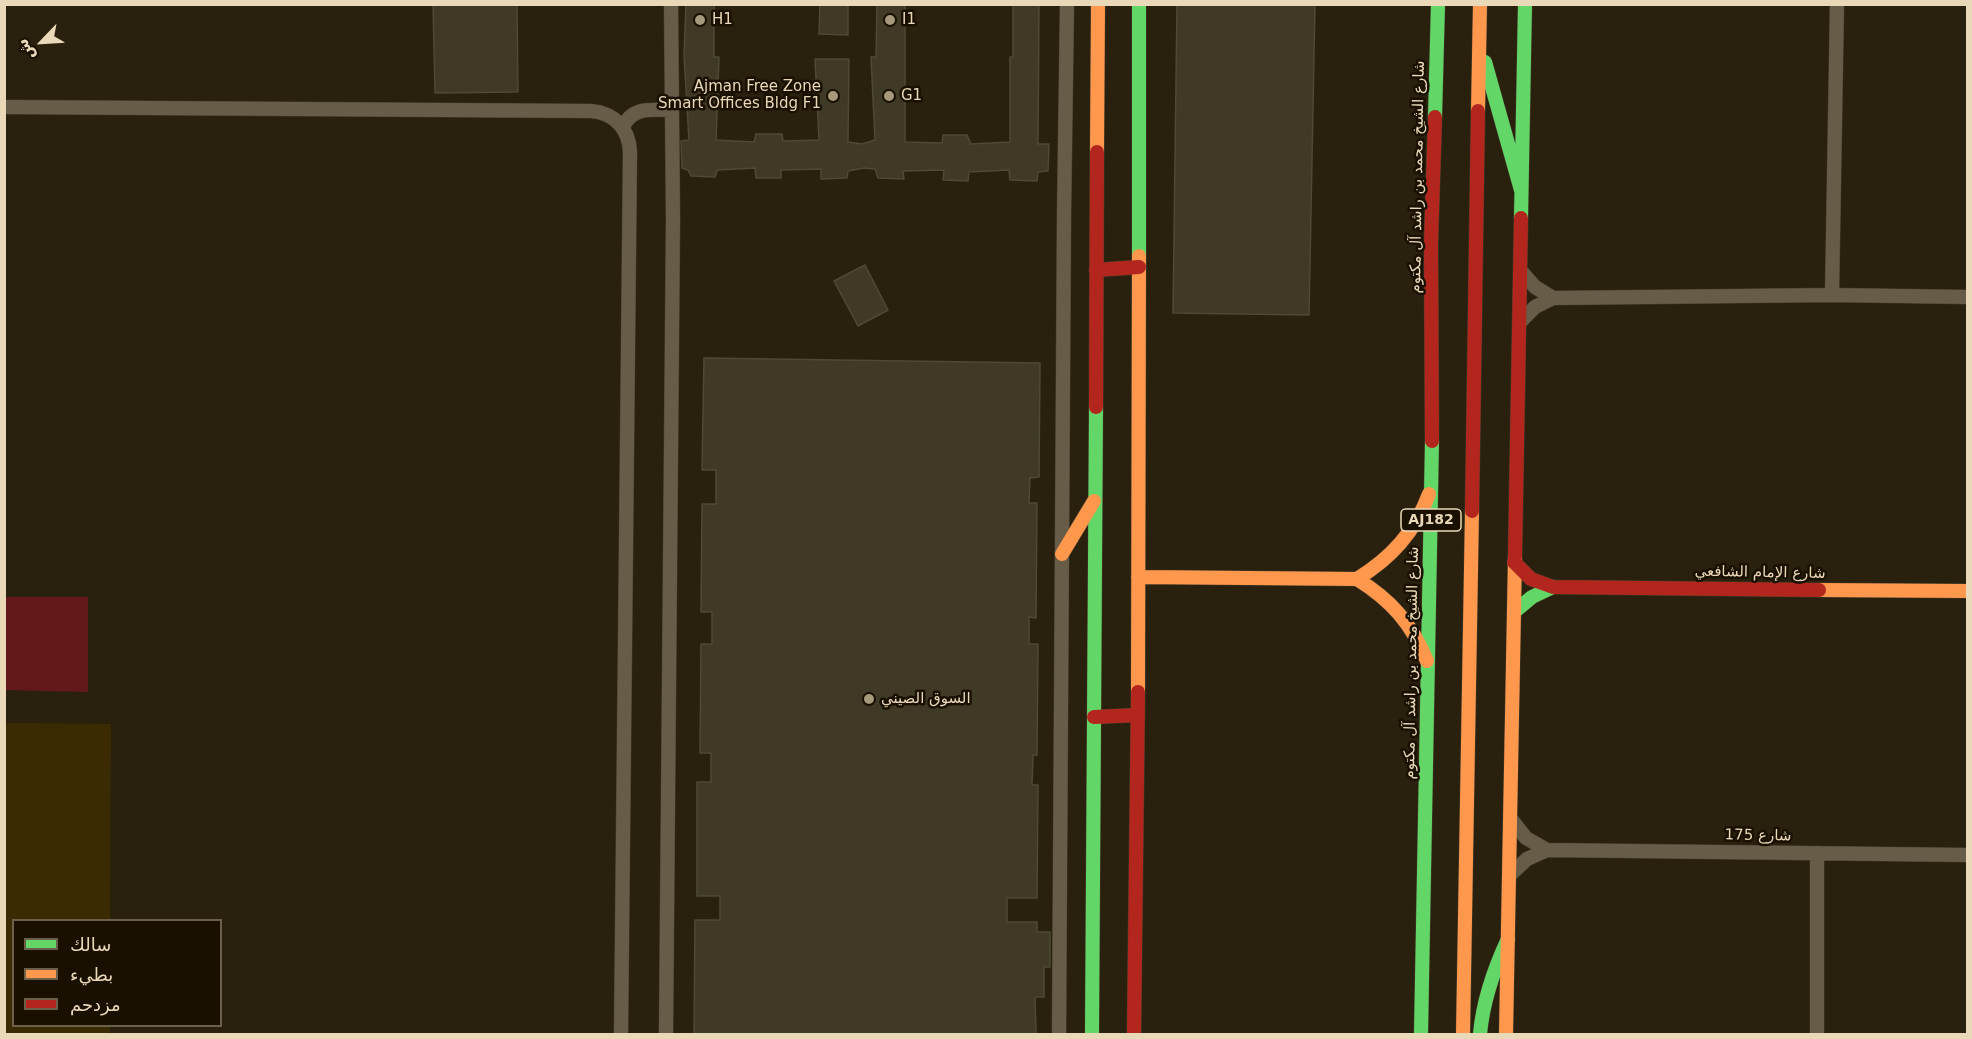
<!DOCTYPE html>
<meta charset="utf-8">
<style>
body{margin:0}
#map{position:relative;width:1972px;height:1039px;overflow:hidden;background:#29210d;font-family:"DejaVu Sans","Noto Naskh Arabic",sans-serif}
canvas{display:block}
.frame{position:absolute;inset:0;border:6px solid #ead9b8;pointer-events:none}
.legend{position:absolute;left:12px;top:919px;width:210px;height:108px;box-sizing:border-box;background:#191000;border:2px solid #6d604a;margin:0;padding:8px 10px;list-style:none;font-size:18px;color:#ead9b8}
.legend li{display:flex;align-items:center;gap:12px;height:30px}
.legend b{width:30px;border:2px solid #6d604a}
.north{position:absolute;left:12px;top:12px;width:60px;height:60px;-webkit-text-stroke:4px #191000;paint-order:stroke;rotate:245deg;font-size:16px;font-weight:700;line-height:24px;text-align:center;color:#ead9b8}
.north::after{content:'';display:block;margin:auto;width:21px;height:27px;background:#ead9b8;clip-path:polygon(50% 0,100% 100%,50% 72%,0 100%)}
</style>
<div id="map">
<canvas width="1972" height="1039"></canvas>
<div class="frame"></div>
<ul class="legend">
<li><b style="height:8px;background:#63d668"></b>سالك</li>
<li><b style="height:8px;background:#ff974d"></b>بطيء</li>
<li><b style="height:8px;background:#b3261e"></b>مزدحم</li>
</ul>
<div class="north">ش</div>
</div>
<script>
const c = document.querySelector('canvas').getContext('2d');
c.lineJoin = 'round';
function paint(path, color) { c.fillStyle = color; c.fill(path, 'evenodd'); }
function stroke(path, color, width, dash) { c.strokeStyle = color; c.lineWidth = width; c.lineCap = dash ? 'butt' : 'round'; c.setLineDash(dash || []); c.stroke(path); }
function drawText(font, color, halo, rows, align = 'center') {
  c.font = font + ' "DejaVu Sans","Noto Naskh Arabic",sans-serif'; c.lineWidth = 5; c.setLineDash([]); c.textBaseline = 'middle'; c.strokeStyle = halo; c.fillStyle = color; for (const [text, x, y, turn = 0] of rows) {
    c.save(); c.translate(x, y); c.rotate((+turn || 0) * Math.PI / 180); c.textAlign = isNaN(turn) ? turn : align; if (halo) c.strokeText(text, 0, 0); c.fillText(text, 0, 0); c.restore();
  }
}
paint(new Path2D(`
 M5 723 111 724 110 920H14V1026H110V1034H5Z`), '#3b2b02');
paint(new Path2D(`
 M5 597H88V692L5 690Z`), '#63191a');
const building = new Path2D(`
 M433 4H517L518 92 435 93Z
 M686 4H714V57H719L716 140 754 142 756 134H782L783 141 819 140 815 59H849L848 142 862 144 875 140 871 57H876L877 4H905V142L942 143 943 135H967L971 144 1010 142V57H1013V4H1039L1038 144H1049L1048 171 1038 172 1037 181 1010 180 1009 170 969 172 968 181 943 180 944 170 903 171 904 179 878 178 875 169 864 168 848 171 847 178 821 179V169L781 170V178H756L755 168 717 170 715 177 691 176 688 170 682 168 681 141 689 140 684 55Z
 M820 4H848V35L819 34Z
 M1177 4H1315L1309 315 1173 313Z
 M865 265 888 310 858 326 834 281Z
 M704 358 1040 363 1039 477 1030 478 1029 503H1037L1036 618 1029 617V644H1038L1037 755H1033L1032 785H1038L1037 898H1007V922H1037V932H1050V967H1044V997H1035L1036 1035H694L695 920H720V896H697V782H711V753H700L701 644H712V612H701L702 504H716V470H702Z`);
paint(building, '#3f3925');
stroke(building, '#4f4a32', 1.5);
const street = new Path2D(`
 M4 107 591 111C615 113 629 129 630 152L621 1034
 M623 127C632 106 652 110 672 110
 M1521 271 1535 287 1553 298
 M1832 295 1837 4
 M1520 322 1535 307 1553 298 1832 295 1968 297
 M1511 819 1526 838 1547 850
 M1510 875 1527 859 1547 850 1968 855
 M666 1034 673 218 671 4
 M1059 1034 1064 216 1067 4
 M1817 1034V853`);
const fast = new Path2D(`
 M1485 62 1521 190
 M1435 117 1438 4
 M1521 218 1525 4
 M1139 256V4
 M1514 612 1532 597 1553 587
 M1092 1034 1096 407
 M1421 1034 1432 441
 M1480 1034C1483 1001 1494 969 1508 939`);
const slow = new Path2D(`
 M1478 111 1480 4
 M1097 152 1098 4
 M1062 554 1094 501
 M1138 577 1357 579C1391 600 1412 624 1427 661
 M1357 579C1391 558 1415 532 1429 494
 M1819 590 1968 591
 M1138 692 1139 256
 M1463 1034 1472 511
 M1506 1034 1515 557`);
const jam = new Path2D(`
 M1096 270 1139 267
 M1096 407 1097 152
 M1432 441 1431 244 1435 117
 M1472 511 1478 111
 M1515 557 1521 218
 M1514 562 1531 579 1553 587 1819 590
 M1094 717 1138 715
 M1134 1034 1138 692`);
stroke(street, '#453e2b', 15);
stroke(fast, '#453e2b', 15);
stroke(slow, '#453e2b', 15);
stroke(jam, '#453e2b', 15);
stroke(street, '#665c48', 14);
stroke(fast, '#63d668', 14);
stroke(slow, '#ff974d', 14);
stroke(jam, '#b3261e', 14);
for (const [x, y, r, color] of [
 [700,20,6,"#a6997c"],
 [890,20,6,"#a6997c"],
 [833,96,6,"#a6997c"],
 [889,96,6,"#a6997c"],
 [869,699,6,"#a6997c"]
]) { const dot = new Path2D(); dot.arc(x, y, r, 0, 2 * Math.PI); c.fillStyle = color; c.fill(dot); stroke(dot, '#191000', 2); }
for (const [x, y, w] of [
 [1431,520,60]
]) { const box = new Path2D(); box.roundRect(x - w / 2, y - 11, w, 22, 4.5); c.fillStyle = '#191000'; c.fill(box); stroke(box, '#ead9b8', 1.5); }
drawText('bold 14px', '#ead9b8', null, [
 ["AJ182",1431,520]
]);
drawText('15px', '#ead9b8', '#191000', [
 ["H1",712,20],
 ["I1",902,20],
 ["Ajman Free Zone",821,87,"right"],
 ["Smart Offices Bldg F1",821,104,"right"],
 ["G1",901,96],
 ["السوق الصيني",881,699]
], 'left');
drawText('15px', '#ead9b8', '#191000', [
 ["شارع الشيخ محمد بن راشد آل مكتوم",1418,177,-89],
 ["شارع الإمام الشافعي",1760,573,1],
 ["شارع الشيخ محمد بن راشد آل مكتوم",1412,663,-89],
 ["شارع 175",1758,836,1]
]);
</script>
